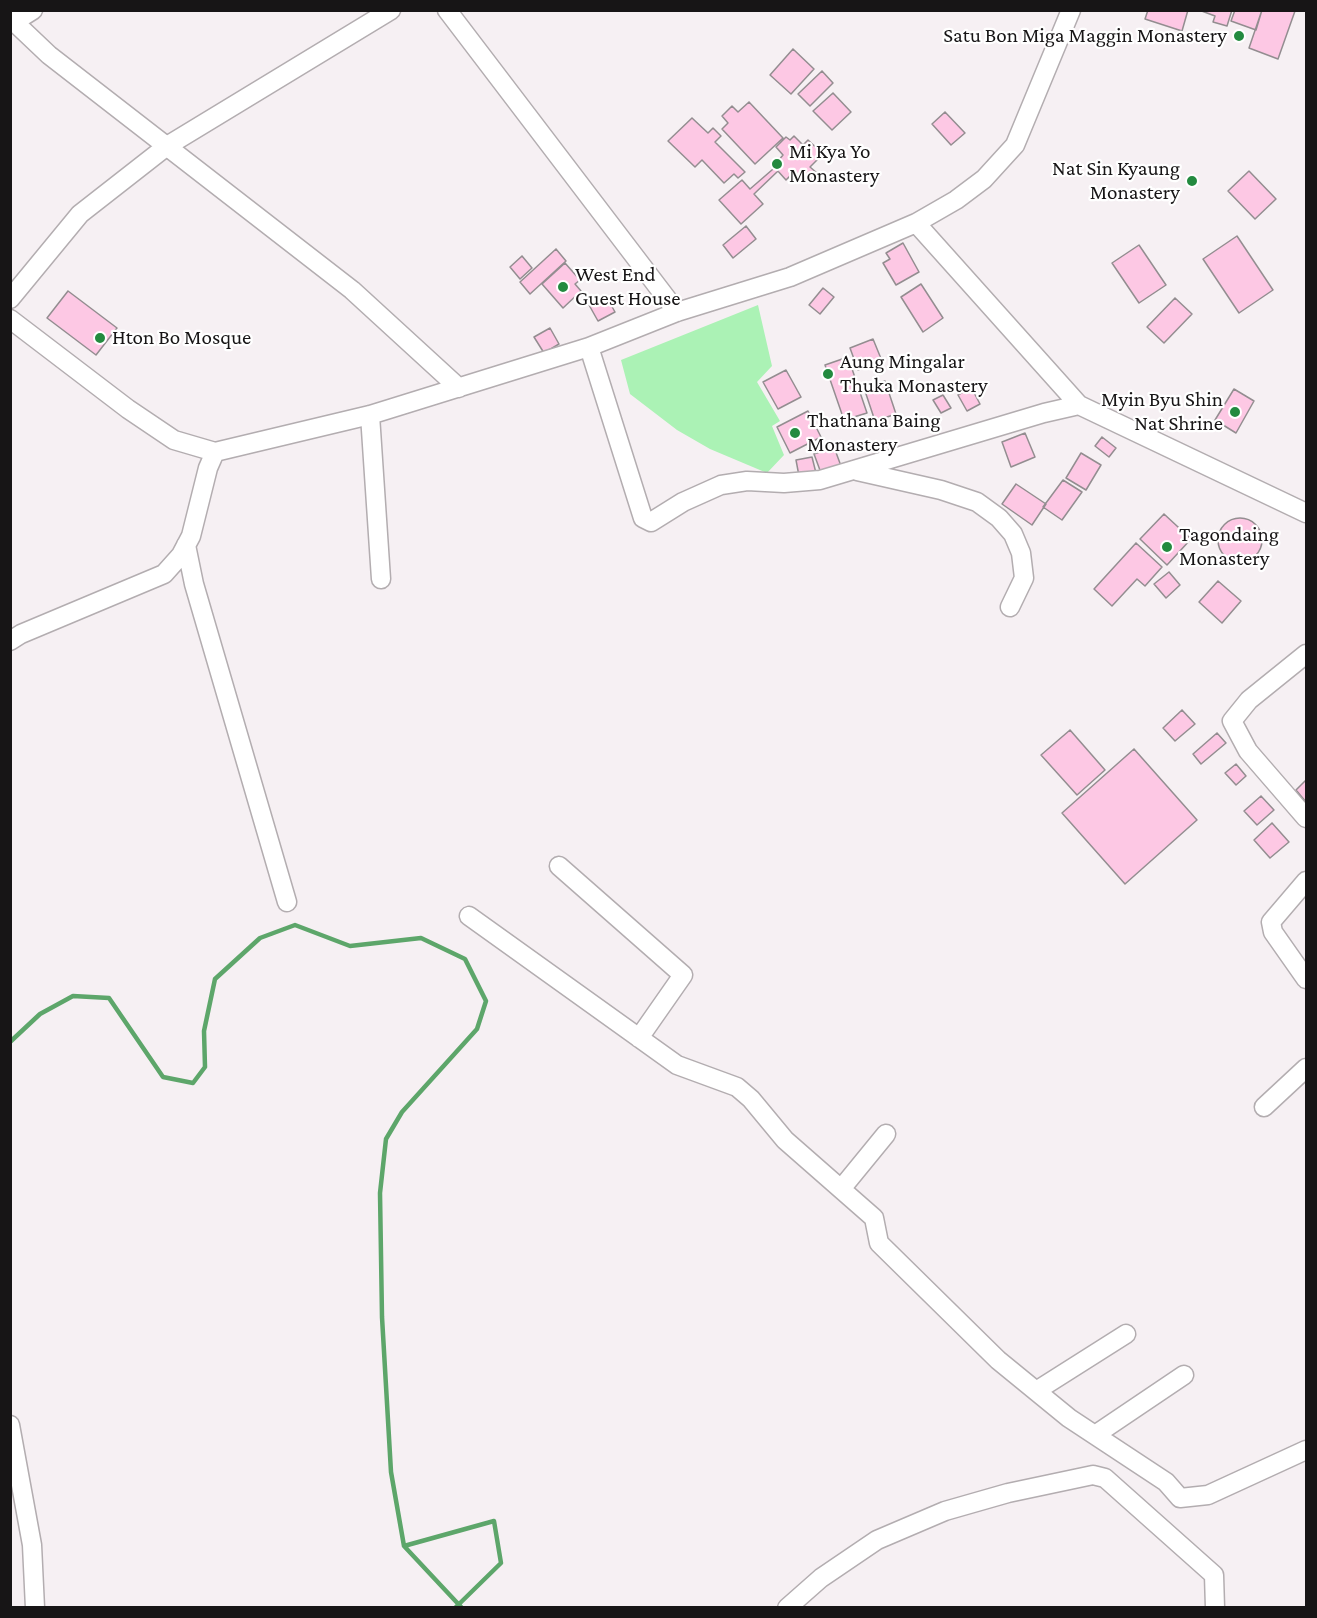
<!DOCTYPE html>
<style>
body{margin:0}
#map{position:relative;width:1317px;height:1618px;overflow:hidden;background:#f6f0f3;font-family:"Crimson Pro",serif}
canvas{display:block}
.frame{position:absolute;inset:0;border:12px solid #171516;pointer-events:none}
</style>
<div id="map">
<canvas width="1317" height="1618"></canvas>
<div class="frame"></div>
</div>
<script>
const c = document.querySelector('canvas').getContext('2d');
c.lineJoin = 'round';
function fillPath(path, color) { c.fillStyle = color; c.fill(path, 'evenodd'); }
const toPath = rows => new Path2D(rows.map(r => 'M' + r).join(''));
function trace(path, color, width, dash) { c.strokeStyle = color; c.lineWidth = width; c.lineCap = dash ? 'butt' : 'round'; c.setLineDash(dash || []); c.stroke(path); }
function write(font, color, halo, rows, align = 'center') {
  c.font = font + ' "Crimson Pro",serif'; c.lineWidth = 4.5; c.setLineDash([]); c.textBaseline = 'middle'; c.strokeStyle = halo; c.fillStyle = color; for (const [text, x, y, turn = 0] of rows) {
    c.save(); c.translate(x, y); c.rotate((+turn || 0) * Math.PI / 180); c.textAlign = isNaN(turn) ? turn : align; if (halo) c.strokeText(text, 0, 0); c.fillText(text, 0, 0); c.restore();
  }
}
fillPath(toPath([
 [758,305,772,366,757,382,780,421,772,426,784,455,767,473,710,449,677,430,630,394,621,360]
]), '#abf2b5');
trace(toPath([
 [10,1042,40,1014,73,996,109,998,163,1077,193,1083,205,1067,204,1031,215,979,260,938,295,925,350,946,421,938,465,959,486,1001,477,1029,402,1112,386,1139,380,1193,382,1317,391,1472,404,1546,462,1608],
 [404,1546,494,1521,501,1563,455,1608]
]), '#5da66a', 4.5);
const building = toPath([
 [1148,10,1188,10,1182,31,1145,19,1148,10],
 [1199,10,1232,10,1227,26,1213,22,1215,16,1199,10],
 [1235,10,1262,10,1256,30,1231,21,1235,10],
 [1262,10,1295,11,1278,59,1249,48,1262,10],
 [793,49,814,69,791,94,770,75,793,49],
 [822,71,833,83,810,106,798,94,822,71],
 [833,93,851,112,832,130,813,111,833,93],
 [749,102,783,138,755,164,722,129,728,123,722,116,732,106,738,112,749,102],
 [945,112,965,133,951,145,932,124,945,112],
 [692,118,708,133,713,128,721,136,715,142,745,172,738,178,734,174,724,183,702,160,695,167,668,141,692,118],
 [794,136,803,145,808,140,823,154,810,167,817,173,809,181,802,173,797,178,793,173,786,180,777,170,782,165,778,161,783,155,776,147,786,137,790,140,794,136],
 [780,163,782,165,778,171,754,194,763,204,741,224,719,200,742,180,750,189,780,163],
 [1249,171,1276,199,1255,219,1228,191,1249,171],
 [746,226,756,239,733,258,723,245,746,226],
 [1237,236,1273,290,1239,313,1203,259,1237,236],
 [903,243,919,272,896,285,883,263,890,259,886,253,903,243],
 [1139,245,1166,285,1139,303,1112,263,1139,245],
 [556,249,566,261,530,294,520,282,556,249],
 [522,256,532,268,520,279,510,267,522,256],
 [565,263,580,280,575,284,581,291,563,308,542,284,565,263],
 [921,284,943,318,923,332,901,297,921,284],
 [823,288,834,297,820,314,809,305,823,288],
 [68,291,117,328,96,355,47,318,68,291],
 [606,296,615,312,598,321,589,305,606,296],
 [1175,298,1192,314,1164,343,1147,327,1175,298],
 [550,328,559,344,544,353,534,337,550,328],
 [873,339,882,361,858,370,850,348,873,339],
 [848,357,867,413,844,420,825,365,848,357],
 [786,370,801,397,778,409,763,382,786,370],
 [885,381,896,414,875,421,864,388,885,381],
 [971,387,980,404,967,411,958,395,971,387],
 [1234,389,1254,401,1236,433,1215,420,1234,389],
 [943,395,951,408,941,413,933,400,943,395],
 [808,411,821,437,790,453,777,427,808,411],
 [1025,433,1035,457,1011,467,1002,442,1025,433],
 [1102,437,1116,448,1109,457,1095,446,1102,437],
 [834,447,841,466,821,473,814,454,834,447],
 [1081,453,1101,465,1086,490,1066,478,1081,453],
 [812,457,816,473,799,476,796,460,812,457],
 [1063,480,1082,492,1062,520,1043,507,1063,480],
 [1016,484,1046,504,1032,525,1002,504,1016,484],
 [1164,514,1191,539,1167,565,1140,539,1164,514],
 '1218 540a22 22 0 1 1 44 0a22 22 0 1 1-44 0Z',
 [1136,543,1162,567,1145,586,1137,579,1112,606,1094,589,1136,543],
 [1169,572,1180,585,1166,598,1154,584,1169,572],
 [1218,581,1241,601,1222,623,1199,602,1218,581],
 [1182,710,1195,724,1175,741,1163,728,1182,710],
 [1070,730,1105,770,1077,795,1041,755,1070,730],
 [1217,733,1226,743,1201,764,1193,754,1217,733],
 [1134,749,1197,820,1125,884,1062,813,1134,749],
 [1236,764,1246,776,1236,785,1225,773,1236,764],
 [1306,780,1306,802,1296,790,1306,780],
 [1261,796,1274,810,1257,825,1244,811,1261,796],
 [1272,823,1289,842,1270,858,1254,840,1272,823]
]);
fillPath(building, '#fdc8e4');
trace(building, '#938d90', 1.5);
const minor = toPath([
 [447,10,677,312],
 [10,18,49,55,352,290,459,388],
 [14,22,33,10],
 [916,223,1079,405,1306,513],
 [10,299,80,214,167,146,391,10],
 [10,319,128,409,174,440,215,452],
 [589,347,643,518,651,522,683,502,721,485,747,481,784,483,820,480,1044,413,1079,405],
 [370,415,381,579],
 [857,471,941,490,977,502,999,518,1013,534,1021,553,1024,578,1010,607],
 [186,545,194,584,287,902],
 [10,641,21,634,164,574,181,555,191,536,208,468,215,452,370,415,589,347,677,312,790,277,916,223,956,200,984,179,1015,145,1071,10],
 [1306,654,1249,700,1232,721,1248,751,1306,818],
 [559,866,683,975,639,1038],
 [1306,881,1271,922,1273,932,1306,979],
 [469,916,677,1065,737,1087,751,1099,785,1140,874,1218,879,1243,998,1360,1069,1418,1166,1482,1180,1498,1208,1495,1306,1450],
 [1264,1107,1306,1068],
 [841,1189,886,1134],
 [1036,1391,1126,1334],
 [10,1425,32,1545,35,1608],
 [1095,1435,1184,1375],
 [787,1608,821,1578,877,1540,945,1511,1008,1493,1093,1475,1105,1478,1214,1575,1215,1608]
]);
trace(minor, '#b3adb0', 21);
trace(minor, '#fff', 18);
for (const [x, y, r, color] of [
 [1239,36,6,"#238a3f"],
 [777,164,6,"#238a3f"],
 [1192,181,6,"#238a3f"],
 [563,287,6,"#238a3f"],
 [100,338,6,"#238a3f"],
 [828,374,6,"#238a3f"],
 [1235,412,6,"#238a3f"],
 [795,433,6,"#238a3f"],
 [1167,547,6,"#238a3f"]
]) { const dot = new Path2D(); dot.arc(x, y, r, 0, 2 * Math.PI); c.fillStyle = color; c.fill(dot); trace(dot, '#fff', 2); }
write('21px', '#171516', '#fff', [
 ["Satu Bon Miga Maggin Monastery",1227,36,"right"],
 ["Mi Kya Yo",789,152],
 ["Monastery",789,176],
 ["Nat Sin Kyaung",1180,169,"right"],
 ["Monastery",1180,193,"right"],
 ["West End",575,275],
 ["Guest House",575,299],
 ["Hton Bo Mosque",112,338],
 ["Aung Mingalar",840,362],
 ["Thuka Monastery",840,386],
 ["Myin Byu Shin",1223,400,"right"],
 ["Nat Shrine",1223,424,"right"],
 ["Thathana Baing",807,421],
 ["Monastery",807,445],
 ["Tagondaing",1179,535],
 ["Monastery",1179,559]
], 'left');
</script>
